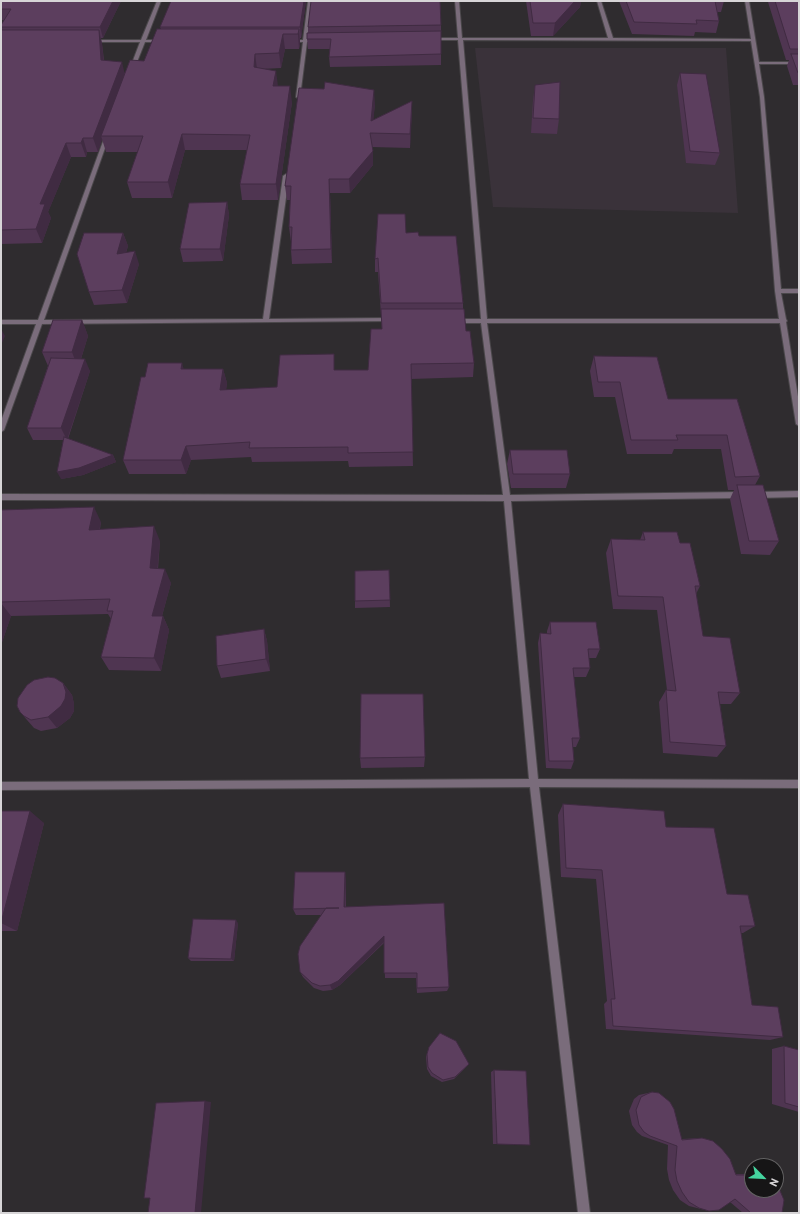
<!DOCTYPE html>
<style>
body{margin:0}
#map{position:relative;width:800px;height:1214px;overflow:hidden;background:#2f2c2f;font-family:Barlow,sans-serif}
canvas{display:block}
.frame{position:absolute;inset:0;border:2px solid #d7d5d7;pointer-events:none}
.north{position:absolute;left:744px;top:1158px;width:40px;height:40px;box-sizing:border-box;background:#161516;border:1px solid #636263;border-radius:50%;rotate:114deg;font-size:11px;font-weight:700;line-height:16px;text-align:center;color:#d7d5d7}
.north::after{content:'';display:block;margin:auto;width:14px;height:18px;background:#45d49f;clip-path:polygon(50% 0,100% 100%,50% 72%,0 100%)}
</style>
<div id="map">
<canvas width="800" height="1214"></canvas>
<div class="frame"></div>
<div class="north">N</div>
</div>
<script>
const c = document.querySelector('canvas').getContext('2d');
c.lineJoin = 'round';
function fillPath(path, color) { c.fillStyle = color; c.fill(path, 'evenodd'); }
const toPath = rows => new Path2D(rows.map(r => 'M' + r).join(''));
function trace(path, color, width, dash) { c.strokeStyle = color; c.lineWidth = width; c.lineCap = dash ? 'butt' : 'round'; c.setLineDash(dash || []); c.stroke(path); }
fillPath(toPath([
 [475,48,726,48,738,213,493,207]
]), '#3a323a');
const minor = toPath([
 [157,1,161,1,146,40,162,40,164,41,162,42,145,42,133,72,129,71,140,42,92,42,90,41,92,40,141,40,157,1],
 [308,1,312,1,307,40,316,40,318,41,316,42,307,42,300,97,298,98,296,97,303,42,290,42,288,41,290,40,303,40,308,1],
 [455,1,459,1,462,38,608,38,597,1,601,1,613,38,751,39,745,1,749,1,759,62,799,62,799,64,759,64,764,97,781,289,799,289,799,293,781,293,786,319,787,321,786,322,799,403,799,426,796,424,780,323,487,323,510,495,742,492,746,495,742,498,511,501,538,779,799,780,799,788,539,787,590,1213,578,1213,530,787,1,790,1,782,529,779,504,501,1,500,1,494,503,495,481,323,456,323,453,321,456,319,481,319,458,40,430,40,428,39,430,38,458,38,455,1],
 [463,40,751,41,760,97,775,291,779,319,487,319,463,40],
 [106,133,110,134,44,320,263,319,283,176,286,174,289,176,269,319,392,318,394,319,394,321,42,324,4,430,1,432,1,421,36,324,1,324,1,320,38,320,106,133],
 [799,491,799,497,756,498,752,495,756,492,799,491]
]);
trace(minor, '#4a474a', 2);
fillPath(minor, '#7a6c7b');
fillPath(toPath([
 [1,1,121,1,103,38,101,38,102,44,104,60,125,73,144,61,161,29,160,27,306,1,301,38,300,38,300,44,299,49,285,49,281,68,262,69,292,102,278,200,242,200,240,184,247,150,185,150,172,198,132,198,127,182,138,152,106,152,102,139,98,152,87,152,86,157,71,157,48,212,51,218,42,243,1,244,1,25,4,20,1,20],
 [526,1,581,1,580,7,553,36,531,36],
 [619,1,744,1,744,2,724,1,721,12,717,12,719,21,716,33,695,32,694,36,632,34],
 [750,1,799,1,799,85,793,85,787,66,789,60,786,60,768,2,751,2],
 [441,25,441,65,330,67,329,57,330,49,308,49,307,39,308,33,308,27],
 [680,73,720,153,715,165,686,163,677,85],
 [535,85,559,119,557,134,531,133,533,100],
 [412,101,410,148,372,147,373,165,350,193,330,193,332,263,292,264,291,250,291,242,289,227,290,200,287,200,285,186,375,104,373,120],
 [227,202,229,215,223,261,183,262,180,249],
 [123,233,128,246,126,253,139,264,127,303,94,305,89,292],
 [406,233,419,236,463,303,463,309,466,331,474,363,473,377,411,379,413,466,349,467,348,461,252,462,251,457,191,460,186,474,129,474,123,460,145,377,184,369,223,369,227,383,226,390,277,387,335,370,368,370,382,329,378,272,375,272,375,259],
 [82,320,88,336,81,359,90,371,68,439,113,455,116,462,83,475,61,479,63,440,33,440,27,428,48,366,42,352],
 [594,356,668,399,737,399,760,476,755,485,779,541,770,555,741,554,730,499,734,490,728,490,721,449,674,449,672,454,627,454,615,397,594,397,590,371],
 [510,450,570,474,566,488,511,488,507,464],
 [1,510,101,522,100,529,160,541,158,569,171,583,162,616,163,616,169,630,161,671,109,670,101,657,111,619,108,614,11,616,1,645],
 [643,532,680,543,700,586,696,594,703,636,740,693,731,704,720,704,726,746,717,757,663,753,659,702,666,690,667,690,657,610,613,609,606,553,611,539,640,540],
 [389,570,390,607,355,608,355,601],
 [550,622,600,649,596,658,589,658,590,668,586,677,574,677,580,738,576,747,573,747,574,761,571,769,546,768,538,643,540,633,547,634,547,631],
 [264,629,267,641,270,671,221,678,217,666],
 [63,683,72,695,74,704,74,711,70,718,57,728,41,731,34,728,20,712],
 [425,757,424,767,361,768,360,758],
 [563,804,666,827,755,926,743,933,741,933,752,1005,783,1037,770,1040,606,1029,604,1004,607,1001,596,879,561,877,558,815],
 [1,811,44,823,17,931,1,931],
 [346,879,346,907,449,987,447,991,417,993,416,978,385,978,384,943,340,985,332,990,323,991,314,988,303,977,300,972,322,915,296,915,293,909],
 [238,923,234,961,191,961,188,958],
 [784,1046,799,1050,799,1112,772,1104,772,1049],
 [429,1047,469,1064,454,1079,442,1082,431,1076,427,1069,426,1057],
 [494,1070,497,1144,493,1144,491,1072],
 [652,1092,682,1139,702,1138,735,1174,752,1174,752,1190,782,1213,743,1213,730,1202,709,1211,689,1206,680,1200,673,1190,669,1180,667,1169,668,1145,642,1136,637,1132,632,1125,629,1111,634,1099,639,1095]
]), '#4f3551');
fillPath(toPath([
 [113,1,121,1,103,38,100,27],
 [304,1,306,1,301,38,300,27],
 [575,1,581,1,580,7,553,36,555,23],
 [299,29,300,44,299,49,298,34],
 [99,30,102,44,105,74,101,60],
 [283,34,285,49,281,68,279,53],
 [255,54,257,69,254,67],
 [122,62,125,75,101,136,102,139,98,152,93,138],
 [276,71,278,86,273,86],
 [290,86,292,102,278,200,276,184],
 [374,90,375,104,372,135,371,121],
 [412,101,412,115,410,148,410,134],
 [182,134,185,150,172,198,168,182],
 [83,138,87,152,86,157,81,143],
 [66,143,71,157,48,212,51,218,42,243,36,229,40,204],
 [373,151,373,165,350,193,349,179],
 [329,179,330,193,332,263,331,249],
 [227,202,229,215,223,261,220,249],
 [123,233,128,246,121,268,117,254],
 [135,251,139,264,127,303,122,290],
 [82,320,88,336,78,368,72,352],
 [1,329,5,336,1,345],
 [85,359,90,371,67,440,61,428],
 [182,363,186,377,181,369],
 [223,369,227,383,224,405,220,390],
 [186,446,191,460,186,474,181,460],
 [113,455,116,462,83,475,61,479,57,472],
 [94,507,101,522,96,545,89,530],
 [154,526,160,541,156,583,150,568],
 [165,569,171,583,158,630,152,616],
 [1,603,11,616,1,645],
 [163,616,169,630,161,671,154,658],
 [264,629,267,641,270,671,266,659],
 [63,683,72,695,74,704,74,711,70,718,57,728,48,717],
 [30,811,44,823,17,931,1,923],
 [345,872,346,879,345,914,344,907],
 [236,920,238,923,234,961,231,959],
 [384,936,384,942,340,985,332,990,330,985],
 [205,1101,211,1102,201,1213,195,1213]
]), '#402b42');
const building = toPath([
 [1,1,113,1,100,27,1,27,1,25,11,9,1,9,1,1],
 [171,1,304,1,300,27,160,27,171,1],
 [311,1,440,1,441,25,308,27,311,1],
 [530,1,575,1,555,23,533,23,530,1],
 [626,1,715,1,719,21,696,20,697,24,634,22,626,1],
 [775,1,799,1,799,49,790,49,775,1],
 [157,29,299,29,298,34,283,34,279,53,255,54,254,67,276,71,273,86,290,86,276,184,240,184,250,135,182,134,168,182,127,182,143,136,101,136,130,60,144,61,157,29],
 [1,30,99,30,101,60,122,62,93,138,83,138,81,143,66,143,40,204,45,204,36,229,1,230,1,30],
 [441,31,441,54,329,57,331,39,307,39,307,33,441,31],
 [791,54,799,54,799,73,798,73,791,54],
 [680,73,706,74,720,153,690,151,680,73],
 [325,82,374,90,371,121,412,101,410,134,370,133,373,151,349,179,329,179,331,249,291,250,292,227,289,227,291,186,285,186,299,88,324,89,325,82],
 [560,82,559,119,533,118,535,85,560,82],
 [227,202,220,249,180,249,189,203,227,202],
 [378,214,405,214,406,233,418,232,419,236,456,236,463,303,381,303,378,258,375,259,378,214],
 [84,233,123,233,117,254,135,251,122,290,89,292,77,254,84,233],
 [381,309,464,309,466,331,470,331,474,363,411,364,413,452,348,453,348,447,249,448,250,442,186,446,181,460,123,460,141,377,145,377,148,363,182,363,181,369,223,369,220,390,277,387,280,355,334,354,334,370,368,370,371,329,382,329,381,309],
 [53,320,82,320,72,352,42,352,53,320],
 [594,356,657,357,668,399,737,399,760,476,735,477,727,435,676,435,678,440,631,440,620,382,598,382,594,356],
 [51,358,85,359,61,428,27,428,51,358],
 [64,437,113,455,79,468,57,472,64,437],
 [510,450,567,450,570,474,513,474,510,450],
 [737,485,763,485,779,541,749,541,737,485],
 [94,507,89,530,154,526,150,568,165,569,152,616,163,616,154,658,101,657,113,611,107,611,110,599,1,602,1,510,94,507],
 [643,532,677,532,680,543,690,543,700,586,695,586,703,636,730,638,740,693,718,692,726,746,670,742,666,690,676,691,663,597,618,596,611,539,645,540,643,532],
 [389,570,390,600,355,601,355,571,389,570],
 [550,622,596,622,600,649,588,649,590,668,573,668,580,738,572,738,574,761,549,761,540,633,551,634,550,622],
 [264,629,266,659,217,666,216,636,264,629],
 [48,677,55,678,63,683,66,692,65,699,61,706,48,717,31,720,24,716,20,712,17,706,18,698,27,685,34,680,48,677],
 [361,694,423,694,425,757,360,758,361,694],
 [563,804,664,811,666,827,714,828,727,894,748,895,755,926,740,926,752,1005,778,1007,783,1037,613,1026,611,999,615,999,602,870,566,868,563,804],
 [1,811,30,811,1,923,1,811],
 [295,872,345,872,344,907,444,903,449,987,417,988,417,973,384,973,384,936,338,981,330,985,320,986,312,983,300,972,298,954,300,946,326,908,339,908,293,909,295,872],
 [193,919,236,920,231,959,188,958,193,919],
 [440,1033,456,1041,469,1064,455,1077,443,1080,432,1073,428,1067,427,1054,429,1047,440,1033],
 [784,1046,799,1050,799,1107,785,1103,784,1046],
 [494,1070,526,1071,530,1145,497,1144,494,1070],
 [652,1092,659,1093,670,1102,674,1109,682,1140,702,1138,713,1141,722,1149,730,1159,736,1175,752,1175,752,1190,776,1190,776,1184,778,1186,784,1200,782,1213,751,1213,735,1199,719,1210,709,1211,699,1208,689,1202,682,1192,677,1181,675,1170,677,1146,650,1136,644,1132,639,1125,636,1110,641,1097,647,1094,652,1092],
 [205,1101,195,1213,148,1213,150,1198,144,1198,156,1103,205,1101]
]);
fillPath(building, '#5c3e5e');
trace(building, '#402b42', 1);
</script>
